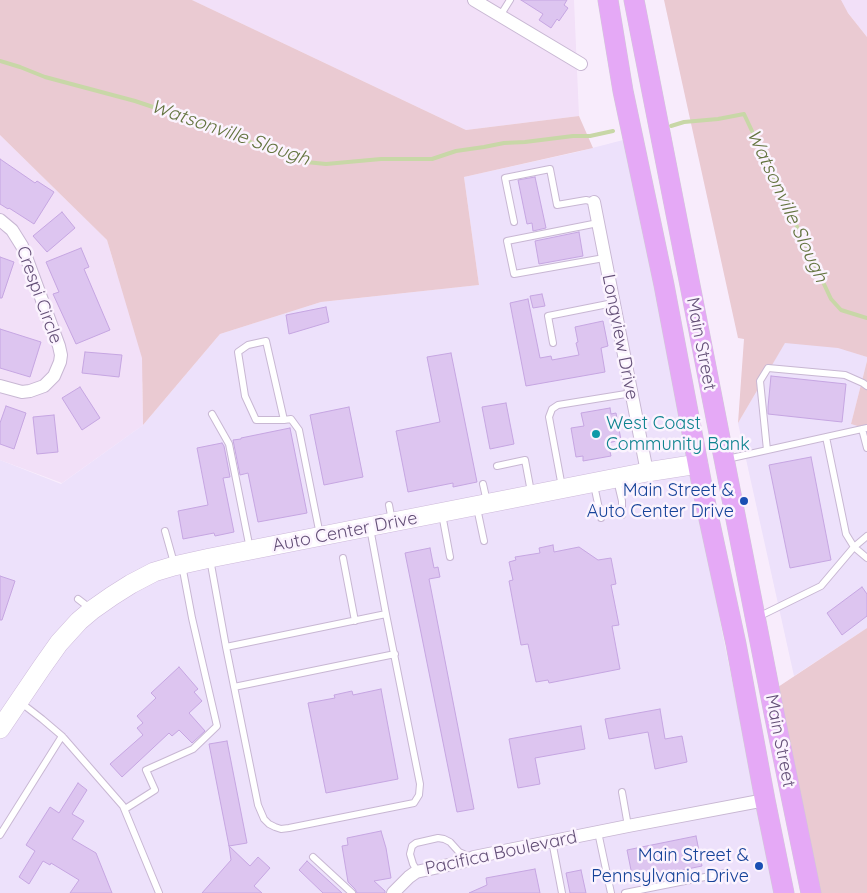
<!DOCTYPE html>
<style>
body{margin:0}
canvas{display:block;background:#f8ecfc}
</style>
<canvas width="867" height="893"></canvas>
<script>
const c = document.querySelector('canvas').getContext('2d');
c.lineJoin = 'round';
function fillPath(path, color) { c.fillStyle = color; c.fill(path, 'evenodd'); }
const toPath = rows => new Path2D(rows.map(r => 'M' + r).join(''));
function trace(path, color, width, dash) { c.strokeStyle = color; c.lineWidth = width; c.lineCap = dash ? 'butt' : 'round'; c.setLineDash(dash || []); c.stroke(path); }
function write(font, color, halo, rows, align = 'center') {
  c.font = font + ' Quicksand,sans-serif'; c.lineWidth = 5; c.setLineDash([]); c.textBaseline = 'middle'; c.strokeStyle = halo; c.fillStyle = color; for (const [text, x, y, turn = 0] of rows) {
    c.save(); c.translate(x, y); c.rotate((+turn || 0) * Math.PI / 180); c.textAlign = isNaN(turn) ? turn : align; if (halo) c.strokeText(text, 0, 0); c.fillText(text, 0, 0); c.restore();
  }
}
fillPath(toPath([
 [192,0,574,0,579,116,466,130],
 [838,0,867,0,867,37],
 [0,135,107,240,116,271,166,357,142,382,143,425,62,483,0,460]
]), '#f2e0f8');
fillPath(toPath([
 [627,139,723,636,775,893,0,893,0,460,61,484,143,425,220,334,321,302,479,285,464,177,577,152],
 [791,332,867,357,867,361,851,424,867,429,867,628,794,676,738,423]
]), '#ede1fb');
fillPath(toPath([
 [0,0,192,0,466,130,579,116,593,148,464,177,479,285,321,302,220,334,143,425,142,358,107,240,0,135],
 [664,0,841,0,848,13,867,37,867,357,838,348,785,343,738,423,744,339,738,338],
 [867,361,867,429,851,424],
 [867,628,867,893,815,893,775,689]
]), '#eacad2');
trace(toPath([
 [0,61,20,67,45,77,135,101,186,118,217,130,237,136,255,144,284,153,306,162,326,164,381,159,432,159,456,151,484,147,504,143,525,142,573,136,590,136,613,131],
 [671,126,684,122,718,119,744,114,831,299,841,310,867,318]
]), '#c8d7a7', 4);
const building = toPath([
 [521,0,567,0,564,5,568,8,559,21,557,19,551,28,539,20,543,14,521,0],
 [0,159,35,183,37,181,54,192,34,224,9,208,8,209,0,204,0,159],
 [535,177,546,228,533,231,532,223,527,224,518,180,535,177],
 [62,212,75,228,47,252,33,236,62,212],
 [579,232,583,256,539,264,535,241,579,232],
 [81,248,89,267,84,269,110,330,76,344,53,294,59,292,46,262,81,248],
 [0,257,14,262,2,298,0,298,0,257],
 [542,294,545,306,533,308,530,296,542,294],
 [528,299,540,358,551,356,552,360,579,355,576,343,578,342,575,327,603,321,608,346,601,348,605,372,526,386,510,303,528,299],
 [326,307,329,322,289,334,286,315,326,307],
 [0,329,41,342,30,377,0,368,0,329],
 [85,352,122,355,119,377,82,373,85,352],
 [451,353,477,482,453,487,453,483,408,492,396,431,440,422,427,357,451,353],
 [771,376,846,384,842,422,768,414,768,407,771,376],
 [80,387,100,418,82,430,62,398,80,387],
 [506,403,514,444,490,449,482,407,506,403],
 [6,406,26,413,14,449,0,444,0,423,6,406],
 [349,407,363,477,324,485,310,415,349,407],
 [610,408,611,414,616,413,621,440,608,443,611,456,583,461,583,456,576,457,571,428,584,426,581,413,610,408],
 [54,415,58,452,37,454,33,417,54,415],
 [290,428,307,513,258,522,248,473,240,475,233,440,241,439,241,438,290,428],
 [222,443,224,446,230,477,223,478,234,532,215,536,214,533,183,539,178,511,208,505,197,448,222,443],
 [811,457,831,560,790,568,769,465,811,457],
 [553,545,554,552,579,547,598,560,611,558,616,584,611,585,619,625,612,626,620,669,549,683,548,680,536,682,528,644,521,645,509,581,513,580,509,562,516,560,515,557,540,553,539,548,553,545],
 [430,548,434,568,438,567,440,577,429,579,474,809,457,812,405,553,430,548],
 [0,576,15,581,2,620,0,620,0,576],
 [862,587,867,594,867,616,842,635,827,613,862,587],
 [179,667,198,689,194,692,202,701,189,713,205,731,192,743,179,730,172,736,169,733,122,777,110,764,143,735,137,728,143,723,137,716,156,698,151,693,179,667],
 [381,689,398,779,326,793,308,703,335,698,334,695,352,691,353,695,381,689],
 [660,709,665,739,682,736,687,762,655,769,648,732,609,739,605,719,660,709],
 [581,726,585,749,535,758,540,784,518,788,509,739,581,726],
 [227,741,247,843,229,846,209,744,227,741],
 [78,783,87,790,72,814,84,821,72,839,96,853,112,893,70,893,79,880,51,863,50,865,43,861,29,884,19,877,35,851,26,845,50,807,59,813,78,783],
 [381,831,386,848,391,878,374,881,385,891,385,893,357,893,355,889,348,882,342,846,348,845,347,838,381,831],
 [696,836,702,866,633,880,627,850,696,836],
 [229,846,250,866,258,857,270,868,254,886,262,893,202,893,231,860,229,846],
 [307,861,342,893,323,893,299,870,307,861],
 [535,869,540,893,469,893,487,885,486,878,535,869],
 [581,870,586,893,570,893,566,873,581,870]
]);
fillPath(building, '#ddc5f0');
trace(building, '#c6a6e2', 1);
const lane = toPath([
 [500,16,510,0],
 [514,222,505,178,550,169,557,205,586,200,594,202],
 [598,223,507,241,514,274,604,258],
 [553,343,548,316,613,303],
 [212,414,229,444,250,549],
 [284,420,266,341,248,345,238,352,245,396,256,420,284,420,291,419,299,430,320,535],
 [862,429,867,448],
 [826,437,846,534,854,547,867,558],
 [767,450,760,381,768,368,845,375,863,383,867,386],
 [727,459,867,428],
 [497,466,525,460,531,492],
 [617,480,622,501,622,515],
 [483,484,487,502],
 [594,485,601,518],
 [562,487,549,417,552,409,558,405,632,393],
 [389,505,392,521],
 [477,508,484,541],
 [442,514,450,557],
 [165,531,174,563],
 [343,558,355,621],
 [210,559,226,647,258,805,264,819,269,824,275,827,281,829,289,828,414,803,419,795,420,784,386,614,370,528],
 [78,599,91,609],
 [758,617,821,586,854,547,867,536],
 [226,647,386,614],
 [234,687,395,654],
 [20,702,42,719,62,736,123,806,159,893],
 [622,792,628,826],
 [125,809,155,790,146,770,193,749,217,726,192,618,182,565],
 [598,832,611,893],
 [0,835,62,736],
 [552,841,562,893],
 [313,857,352,893],
 [420,871,416,869,413,864,410,854,412,846,416,843,438,838,444,839,450,842,459,852,470,857],
 [625,893,725,873]
]);
const street = toPath([
 [474,0,581,64],
 [594,202,647,472],
 [0,220,12,230,22,246,59,346,61,355,60,362,54,376,44,386,30,391,22,392,0,386],
 [393,893,409,877,416,872,462,862,474,857,628,826,765,800]
]);
const secondary = toPath([
 [0,729,42,667,59,643,79,621,92,610,112,596,131,584,154,572,174,566,210,558,647,472,698,464]
]);
const primary = toPath([
 [608,0,623,91,664,285,704,496,736,644,765,800,784,893],
 [634,0,774,713,811,893]
]);
trace(lane, '#c8b7d3', 8);
trace(street, '#c8b7d3', 14);
trace(secondary, '#cdb9da', 20);
trace(primary, '#d0cad6', 21);
trace(lane, '#fff', 6);
trace(street, '#fff', 12);
trace(secondary, '#fff', 19);
trace(primary, '#e5a9f6', 20);
for (const [x, y, r, color] of [
 [596,434,5,"#0f9aa8"],
 [744,501,5,"#1a4fb4"],
 [759,866,5,"#1a4fb4"]
]) { const dot = new Path2D(); dot.arc(x, y, r, 0, 2 * Math.PI); c.fillStyle = color; c.fill(dot); trace(dot, '#fbf3fe', 2); }
write('18px', '#634f77', '#fbf3fe', [
 ["Crespi Circle",39,295,70],
 ["Longview Drive",620,337,79],
 ["Main Street",701,344,79],
 ["Auto Center Drive",345,532,-11],
 ["Main Street",780,741,79],
 ["Pacifica Boulevard",501,853,-12]
]);
write('18px', '#0d838f', '#fbf3fe', [
 ["West Coast",606,424],
 ["Community Bank",606,445]
], 'left');
write('18px', '#164399', '#fbf3fe', [
 ["Main Street &",734,491],
 ["Auto Center Drive",734,512],
 ["Main Street &",749,856],
 ["Pennsylvania Drive",749,877]
], 'right');
write('italic 19px', '#63743f', '#fbf3fe', [
 ["Watsonville Slough",230,133,19],
 ["Watsonville Slough",787,206,65]
]);
</script>
